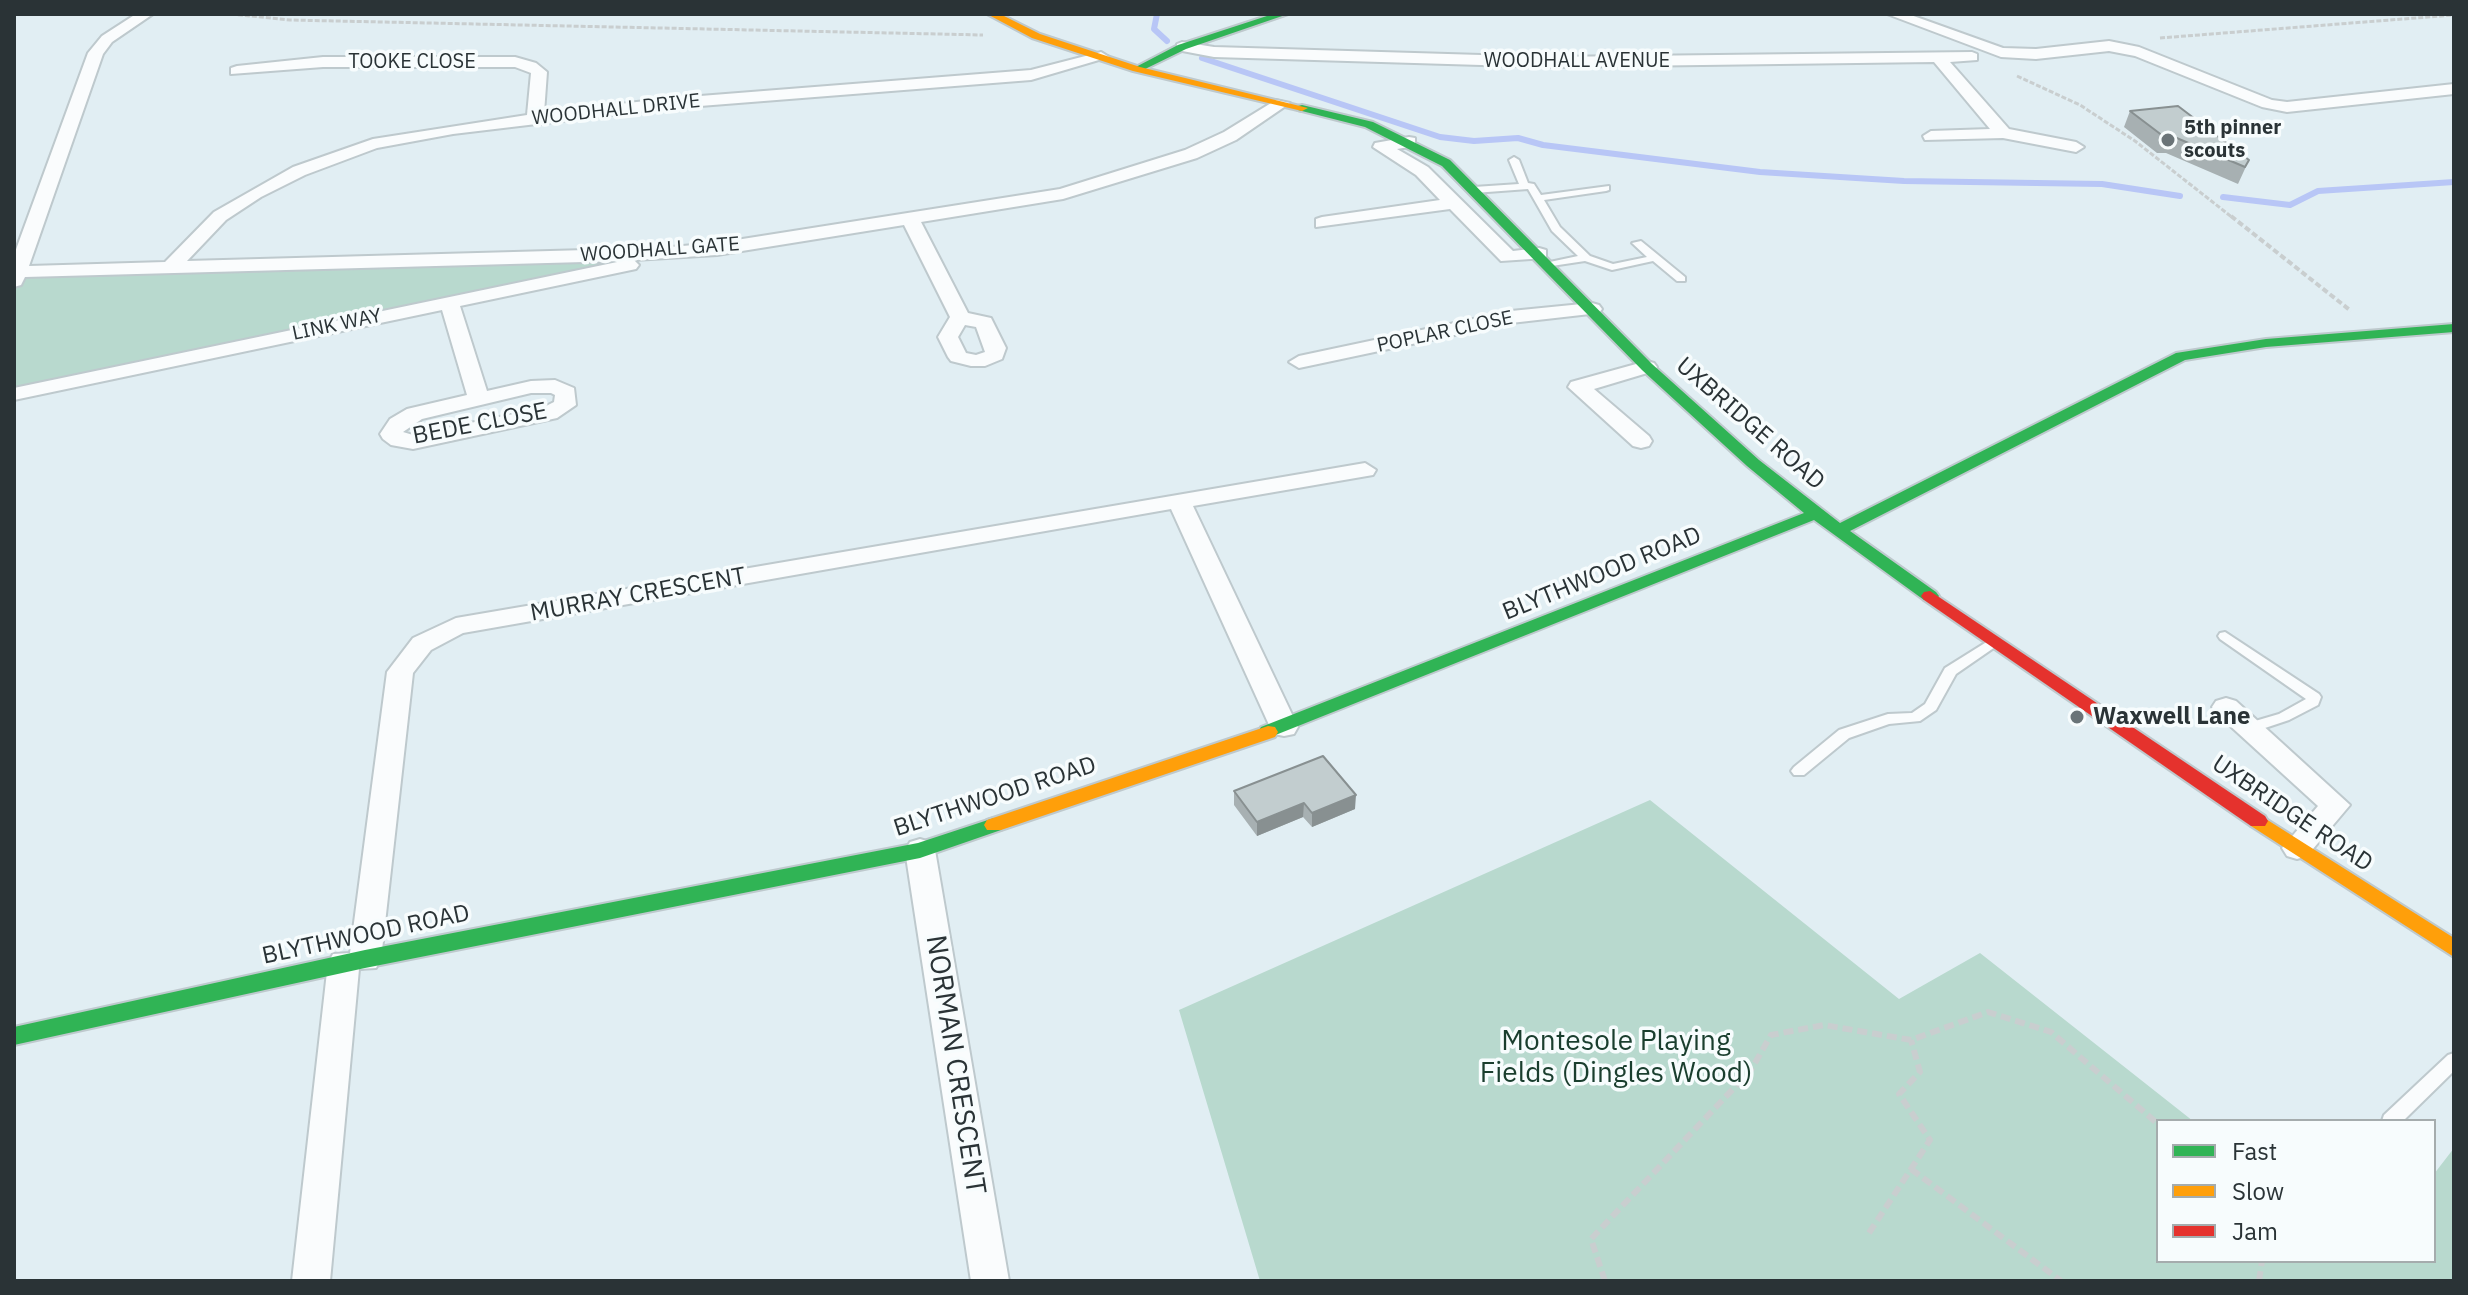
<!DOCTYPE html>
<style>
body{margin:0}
#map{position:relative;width:2468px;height:1295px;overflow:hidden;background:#e1eef3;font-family:"IBM Plex Sans",sans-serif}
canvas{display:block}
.frame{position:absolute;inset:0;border:16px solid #2a3336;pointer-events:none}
.legend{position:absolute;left:2156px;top:1119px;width:280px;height:144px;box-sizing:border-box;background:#f7fcfd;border:2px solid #a5acad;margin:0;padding:10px 14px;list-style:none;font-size:24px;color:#2a3336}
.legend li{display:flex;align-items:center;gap:16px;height:40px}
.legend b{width:40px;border:2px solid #a5acad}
</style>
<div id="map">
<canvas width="2468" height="1295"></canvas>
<div class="frame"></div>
<ul class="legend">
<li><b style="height:10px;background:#30b455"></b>Fast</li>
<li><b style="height:10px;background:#ff9f0a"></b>Slow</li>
<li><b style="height:10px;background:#e5322d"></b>Jam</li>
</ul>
</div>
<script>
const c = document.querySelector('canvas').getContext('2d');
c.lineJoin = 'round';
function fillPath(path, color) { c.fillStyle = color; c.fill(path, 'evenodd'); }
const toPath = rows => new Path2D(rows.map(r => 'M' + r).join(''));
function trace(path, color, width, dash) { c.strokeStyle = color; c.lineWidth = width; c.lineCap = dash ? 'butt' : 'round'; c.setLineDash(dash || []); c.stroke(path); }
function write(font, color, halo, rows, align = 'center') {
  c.font = font + ' "IBM Plex Sans",sans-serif'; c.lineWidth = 7; c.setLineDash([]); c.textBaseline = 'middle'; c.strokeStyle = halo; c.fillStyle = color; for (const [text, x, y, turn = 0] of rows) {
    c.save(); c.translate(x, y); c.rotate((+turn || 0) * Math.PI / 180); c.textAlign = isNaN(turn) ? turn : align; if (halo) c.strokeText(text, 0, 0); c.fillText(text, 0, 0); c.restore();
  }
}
fillPath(toPath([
 [659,254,614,270,14,394,14,281,17,272],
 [1650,800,1899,999,1980,953,2193,1121,2158,1121,2158,1261,2434,1261,2434,1174,2454,1148,2454,1281,1260,1281,1179,1010]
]), '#b8d9ce');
trace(toPath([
 [1157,14,1154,29,1167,41],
 [1202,58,1440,137,1474,141,1518,138,1543,145,1760,172,1904,181,2102,184,2180,196],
 [2223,197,2290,205,2318,191,2454,182]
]), '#b8c6f6', 6);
const lane = toPath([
 [1514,157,1519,160,1528,183,1534,184,1541,195,1609,186,1609,190,1606,191,1544,200,1560,227,1590,256,1613,264,1647,257,1632,243,1641,241,1685,277,1685,281,1677,281,1653,261,1612,270,1585,261,1545,267,1545,263,1578,256,1552,231,1528,189,1474,193,1469,190,1474,187,1519,184,1509,160,1514,157],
 [2225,632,2319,694,2321,697,2318,705,2289,720,2250,733,2245,732,2243,728,2245,724,2279,714,2306,699,2220,639,2218,636,2220,633,2225,632],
 [1993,638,1998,639,2000,642,1998,645,1956,674,1936,710,1920,721,1889,724,1849,738,1804,775,1794,775,1791,771,1794,767,1839,730,1888,714,1912,713,1925,704,1945,668,1993,638],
 [2454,1053,2454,1071,2403,1121,2382,1121,2384,1115,2448,1055,2454,1053]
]);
const street = toPath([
 [136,14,153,14,112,42,103,54,29,266,165,262,214,212,293,167,373,139,527,115,531,73,515,67,323,67,231,74,231,68,237,66,323,57,515,57,536,63,547,72,544,113,662,99,1031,70,1101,52,1109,57,1031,80,662,109,453,134,377,148,305,175,261,197,226,220,187,261,659,248,717,243,1060,189,1185,150,1224,132,1276,100,1290,103,1236,140,1197,158,1063,199,921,222,968,313,991,318,1006,348,1002,359,985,366,971,366,951,361,948,357,938,337,950,317,904,225,717,255,634,260,639,265,636,269,460,306,487,391,531,381,555,380,574,388,576,405,557,418,413,449,391,445,383,439,380,434,390,419,407,409,467,395,442,310,14,400,14,388,622,261,25,277,21,285,14,287,14,255,88,53,102,36,136,14],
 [965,325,976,327,985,352,976,355,966,353,958,337,965,325],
 [531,393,551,393,555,395,554,402,542,408,413,435,403,432,422,419,531,393],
 [1887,14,1908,14,2003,48,2036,49,2109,41,2139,47,2272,100,2287,102,2454,84,2454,94,2287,112,2262,107,2135,56,2109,51,2036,59,2001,57,1887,14],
 [1182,42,1214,47,1548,57,1972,52,1977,54,1977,60,1950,62,2009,129,2076,142,2084,147,2076,152,2003,138,1925,140,1923,136,1931,131,1990,129,1934,62,1548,67,1214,57,1177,50,1177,44,1182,42],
 [1409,137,1415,138,1415,146,1397,149,1428,167,1513,251,1539,248,1546,250,1546,258,1501,261,1450,209,1316,227,1316,219,1322,217,1440,200,1416,175,1373,147,1375,143,1409,137],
 [1592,303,1599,305,1602,309,1599,313,1511,323,1299,368,1289,362,1299,356,1511,311,1592,303],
 [1647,361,1654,363,1657,367,1654,371,1594,389,1649,436,1652,441,1649,446,1641,448,1633,446,1568,387,1571,382,1647,361],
 [1365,463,1376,470,1373,475,1193,506,1298,727,1294,734,1284,736,1274,734,1270,727,1171,509,463,633,431,650,413,673,381,959,376,968,359,969,330,1281,292,1281,328,963,333,954,350,953,387,672,413,638,456,618,1365,463],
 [2226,698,2236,701,2350,805,2307,856,2297,859,2287,856,2282,848,2318,806,2216,713,2212,707,2216,701,2226,698],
 [920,839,930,842,935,850,1009,1281,971,1281,905,850,910,842,920,839]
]);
const fast = toPath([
 [1273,14,1288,14,1186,49,1141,71,1132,69,1178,45,1273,14],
 [1302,105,1373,122,1450,160,1652,364,1759,460,1840,523,2176,353,2266,339,2454,324,2454,332,2266,347,2185,360,1850,531,1936,592,1939,596,1936,600,1924,600,1814,520,1268,738,1261,737,1258,732,1261,727,1804,513,1747,466,1642,370,1442,166,1365,127,1298,110,1298,106,1302,105],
 [994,818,1001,820,1004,825,1001,830,920,858,365,968,14,1045,14,1027,365,950,918,843,994,818]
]);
const slow = toPath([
 [987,14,1000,14,1040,34,1140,67,1308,108,1302,111,1133,71,1032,38,987,14],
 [1268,726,1275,727,1278,732,1275,737,1001,830,987,830,984,825,987,820,1268,726],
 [2258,814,2454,938,2454,957,2251,826,2248,821,2251,816,2258,814]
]);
const jam = toPath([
 [1930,591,2265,816,2268,821,2265,826,2251,826,1924,600,1921,596,1924,592,1930,591]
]);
trace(lane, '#bec9cd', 4);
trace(street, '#bec9cd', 4);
trace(fast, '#bec9cd', 4);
trace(slow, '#bec9cd', 4);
trace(jam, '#bec9cd', 4);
trace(toPath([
 [231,14,290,20,983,35],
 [2160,38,2454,15],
 [2017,76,2080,105,2135,141,2233,218]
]), '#c9cecf', 3, [5, 2]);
trace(toPath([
 [2231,216,2351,311]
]), '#c9cecf', 4, [6, 3]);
trace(toPath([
 [1911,1169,2061,1281],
 [1869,1233,1930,1140,1899,1094,1920,1072,1911,1040],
 [1605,1281,1591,1239,1751,1070,1771,1035,1824,1025,1911,1040,1988,1012,2051,1032,2158,1124],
 [2259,1281,2262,1261]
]), '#c9cecf', 6, [10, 5]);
fillPath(lane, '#fafcfd');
fillPath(street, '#fafcfd');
fillPath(fast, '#30b455');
fillPath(slow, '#ff9f0a');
fillPath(jam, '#e5322d');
fillPath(toPath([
 [2130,111,2249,160,2238,184,2166,153,2157,153,2124,127],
 [1234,791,1355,809,1312,827,1303,817,1257,836,1234,805]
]), '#a7b0b2');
fillPath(toPath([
 [1356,795,1355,809,1312,827,1312,813],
 [1304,803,1303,817,1257,836,1257,822]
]), '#889091');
const building = toPath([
 [2178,106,2249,160,2245,167,2172,136,2163,136,2130,111,2178,106],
 [1323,756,1356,795,1312,813,1304,803,1257,822,1234,791,1323,756]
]);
fillPath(building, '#c2cdcf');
trace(building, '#889091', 2);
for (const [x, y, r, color] of [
 [2168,140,8,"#6a7478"],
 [2077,717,8,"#6a7478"]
]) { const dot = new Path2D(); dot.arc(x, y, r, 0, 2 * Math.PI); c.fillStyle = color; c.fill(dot); trace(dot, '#f7fcfd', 3); }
write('20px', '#2a3336', '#f7fcfd', [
 ["WOODHALL AVENUE",1577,61],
 ["TOOKE CLOSE",412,62],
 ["WOODHALL DRIVE",616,110,-6],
 ["WOODHALL GATE",660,250,-4],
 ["LINK WAY",337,325,-12],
 ["POPLAR CLOSE",1445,332,-12]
]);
write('bold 20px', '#2a3336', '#f7fcfd', [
 ["5th pinner",2184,128],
 ["scouts",2184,151]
], 'left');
write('24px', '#2a3336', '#f7fcfd', [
 ["BEDE CLOSE",480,424,-11],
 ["UXBRIDGE ROAD",1750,424,41],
 ["BLYTHWOOD ROAD",1602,574,-22],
 ["MURRAY CRESCENT",638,595,-10],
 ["BLYTHWOOD ROAD",995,797,-18],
 ["UXBRIDGE ROAD",2292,814,34],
 ["BLYTHWOOD ROAD",366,935,-12]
]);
write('bold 24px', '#2a3336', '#f7fcfd', [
 ["Waxwell Lane",2093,717]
], 'left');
write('28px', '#1a3e2e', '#f7fcfd', [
 ["Montesole Playing",1616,1042],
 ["Fields (Dingles Wood)",1616,1074]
]);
write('28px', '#2a3336', '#f7fcfd', [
 ["NORMAN CRESCENT",955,1065,81]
]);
</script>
